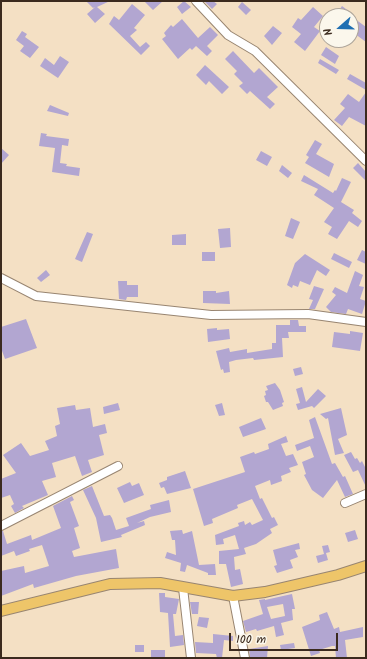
<!DOCTYPE html>
<style>
body{margin:0}
#map{position:relative;width:367px;height:659px;overflow:hidden;background:#f4e0c4;font-family:Kalam,sans-serif}
canvas{display:block}
.frame{position:absolute;inset:0;border:2px solid #3b2a1e;pointer-events:none}
.north{position:absolute;left:319px;top:8px;width:40px;height:40px;box-sizing:border-box;background:#fbf7ec;border:1px solid #aea59a;border-radius:50%;rotate:250deg;font-size:11px;font-weight:700;line-height:16px;text-align:center;color:#3b2a1e}
.north::after{content:'';display:block;margin:auto;width:14px;height:18px;background:#1f6fb2;clip-path:polygon(50% 0,100% 100%,50% 72%,0 100%)}
.scale{position:absolute;left:229px;top:633px;width:109px;height:18px;box-sizing:border-box;border:2px solid #3b2a1e;border-top:0;padding-left:5px;font-size:12px;line-height:14px;white-space:nowrap;color:#3b2a1e;-webkit-text-stroke:3px #fbf7ec;paint-order:stroke}
</style>
<div id="map">
<canvas width="367" height="659"></canvas>
<div class="frame"></div>
<div class="north">N</div>
<div class="scale">100 m</div>
</div>
<script>
const c = document.querySelector('canvas').getContext('2d');
c.lineJoin = 'round';
function fillPath(path, color) { c.fillStyle = color; c.fill(path, 'evenodd'); }
const toPath = rows => new Path2D(rows.map(r => 'M' + r).join(''));
function trace(path, color, width, dash) { c.strokeStyle = color; c.lineWidth = width; c.lineCap = dash ? 'butt' : 'round'; c.setLineDash(dash || []); c.stroke(path); }
fillPath(toPath([
 [86,1,110,1,97,7,105,14,95,23,87,14,95,7,93,8],
 [144,1,163,1,153,10],
 [184,1,191,7,182,14,177,7],
 [204,1,213,1,217,4,212,9],
 [242,2,251,10,246,15,238,7],
 [132,4,145,15,134,28,137,30,130,36,140,47,146,42,150,46,141,55,109,24,114,16,119,20],
 [342,6,350,12,346,16,335,16],
 [313,7,323,16,314,27,320,31,305,51,294,42,301,34,292,27,298,18,301,20],
 [351,16,366,27,366,42,351,31],
 [182,19,198,38,210,27,218,35,207,46,212,51,207,56,196,46,192,50,190,48,178,59,162,39,166,36,164,33,171,25,173,27],
 [273,26,282,33,272,45,264,36],
 [22,31,27,34,25,37,39,47,30,58,20,51,24,46,16,40],
 [326,47,339,56,335,64,321,55],
 [233,51,254,73,259,68,278,87,267,97,275,104,270,109,250,91,247,94,239,86,243,83,234,74,237,71,225,59],
 [60,56,69,62,58,78,40,66,45,58,54,65],
 [320,59,339,70,336,74,318,63],
 [205,65,229,87,222,94,209,81,206,85,196,75],
 [350,74,366,83,366,90,347,79],
 [366,92,366,126,349,117,342,126,334,120,345,108,340,104,348,94,359,102],
 [50,105,69,113,68,116,47,111],
 [41,133,47,134,46,136,69,139,68,146,62,145,60,163,67,164,66,166,80,168,79,176,52,172,55,148,39,146],
 [315,140,322,144,316,154,334,164,329,177,305,163,309,157,306,155],
 [1,148,9,155,1,164],
 [261,151,272,157,267,166,256,160],
 [358,163,366,172,366,181,353,168],
 [282,165,292,173,288,178,279,171],
 [304,175,333,193,335,190,336,191,342,178,351,182,341,202,354,210,352,213,362,221,358,227,349,221,337,239,328,234,332,227,324,222,334,208,314,195,318,189,301,181],
 [291,218,300,222,293,239,285,236],
 [230,228,231,247,220,248,218,229],
 [87,232,93,234,82,262,75,259],
 [186,234,186,245,172,245,172,235],
 [362,250,366,252,366,264,357,260],
 [202,252,215,252,215,261,202,261],
 [334,253,352,262,349,268,331,259],
 [305,254,330,270,326,276,317,270,310,285,300,281,298,287,293,285,292,288,287,285,295,263],
 [46,270,50,275,41,282,37,278],
 [355,271,363,275,359,286,364,287,360,299,366,301,362,314,348,309,346,314,331,312,326,307,336,295,332,292,335,287,347,293],
 [118,281,127,281,127,285,138,285,138,297,127,297,126,300,119,299],
 [314,286,324,289,315,309,309,309,313,300,309,299],
 [203,291,216,291,216,293,229,291,230,304,203,303],
 [26,319,37,348,5,359,1,348,1,327],
 [290,320,298,320,299,326,306,326,306,332,288,332,289,338,282,338,283,357,254,360,253,358,236,360,229,362,230,372,224,373,223,369,221,370,216,351,229,348,230,352,247,349,247,353,272,349,272,343,276,343,276,325,290,325],
 [217,328,217,330,229,329,230,339,208,342,207,329],
 [350,331,363,333,360,351,332,347,334,332,350,334],
 [301,367,303,374,295,376,293,369],
 [275,383,280,390,284,402,282,403,283,406,273,410,268,402,266,402,264,396,266,395,265,391,268,390,266,386],
 [302,387,306,402,318,389,326,396,314,408,312,406,298,410,296,404,300,403,296,389],
 [118,403,120,410,104,414,103,407],
 [222,403,225,415,219,416,215,405],
 [75,405,76,410,90,408,93,427,105,424,107,433,99,435,104,455,88,460,92,472,82,476,75,456,52,463,56,477,42,481,48,495,22,506,24,508,15,513,11,506,14,504,10,495,1,498,1,479,16,473,3,455,21,443,30,456,49,450,45,441,57,436,55,426,60,424,57,408],
 [341,408,347,435,338,439,344,453,335,455,328,418,326,419,320,414],
 [315,417,332,464,335,463,343,477,345,476,353,494,345,497,337,480,323,498,312,490,304,475,306,474,302,462,314,457,310,446,297,451,295,445,314,438,309,420],
 [261,418,266,429,243,437,239,427],
 [286,436,288,442,281,444,286,456,293,454,298,465,289,468,291,472,281,476,282,481,271,485,270,480,255,486,260,499,262,498,272,518,274,517,278,525,270,529,272,533,256,544,244,548,246,554,234,557,235,570,240,569,243,584,231,587,226,564,219,564,219,551,239,549,235,535,223,539,224,544,216,545,215,535,239,526,238,523,244,521,245,525,250,522,252,525,263,520,252,499,237,505,238,508,212,519,213,523,204,526,193,489,245,472,240,457,254,452,255,454,269,449,268,444],
 [351,452,355,459,357,458,360,463,362,461,366,469,366,487,358,470,353,472,344,455],
 [185,471,191,488,167,494,164,487,161,488,159,483,167,480,167,477],
 [130,482,132,486,139,483,144,495,124,503,117,488],
 [92,486,104,516,110,515,112,518,116,530,129,526,126,518,151,509,150,505,169,500,171,512,150,517,137,523,144,521,145,525,121,535,122,537,101,542,96,518,83,490],
 [72,496,74,500,70,502,79,526,74,528,80,548,72,551,74,557,116,549,119,568,76,576,34,588,33,584,1,596,1,571,24,566,25,573,49,566,42,545,29,549,30,551,16,556,14,551,1,556,1,531,3,531,7,544,31,535,32,540,61,528,53,506],
 [182,530,183,534,192,531,199,565,215,564,216,575,208,575,208,573,187,565,185,572,180,571,181,563,165,558,167,552,176,555,175,540,172,540,170,531],
 [355,530,358,539,348,542,345,533],
 [299,543,300,549,295,550,298,557,290,560,293,568,277,573,274,566,277,565,273,550],
 [328,545,330,552,326,553,328,560,318,563,316,556,324,554,322,546],
 [159,593,165,593,165,597,179,599,176,614,173,614,175,636,183,635,184,645,170,647,168,613,160,612],
 [292,594,295,609,292,609,293,620,281,623,284,635,276,637,274,626,257,631,256,629,246,632,243,621,263,614,259,600,265,599,265,600],
 [283,604,285,616,271,619,267,607],
 [190,602,199,602,198,614,192,614],
 [327,612,334,629,339,627,340,632,363,627,363,637,345,640,347,658,336,658,335,646,332,646,319,650,320,653,311,656,302,627,320,620,319,615],
 [199,617,209,618,207,628,197,626],
 [213,634,233,636,233,641,224,640,222,658,217,658,216,654,196,653,195,642,213,643],
 [294,643,295,648,281,650,280,645],
 [135,645,144,645,144,652,135,652],
 [268,646,267,658,250,658,249,649],
 [151,650,165,650,165,658,151,658]
]), '#b2a6d1');
const minor = toPath([
 [196,1,228,35,255,51,366,161],
 [1,278,36,296,211,315,308,314,366,322],
 [345,503,366,494],
 [1,526,118,466],
 [183,588,191,658],
 [233,596,245,658]
]);
const major = toPath([
 [1,611,110,584,160,583,233,596,265,592,338,575,366,566]
]);
trace(minor, '#988571', 10);
trace(major, '#988571', 12);
trace(minor, '#fff', 8);
trace(major, '#eec569', 10);
</script>
